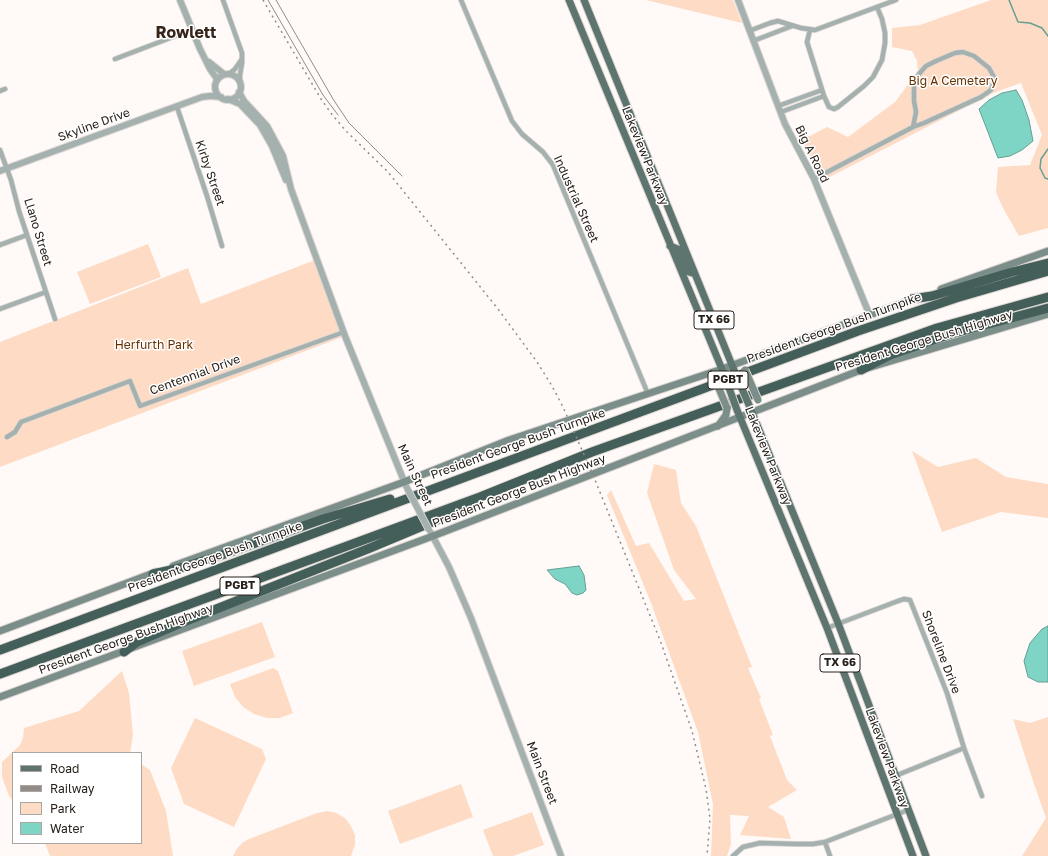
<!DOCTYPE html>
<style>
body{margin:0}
#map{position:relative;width:1048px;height:856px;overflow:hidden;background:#fffaf7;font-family:"Golos Text",sans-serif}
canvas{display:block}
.legend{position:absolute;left:12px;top:752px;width:130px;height:92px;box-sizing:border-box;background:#fff;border:1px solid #a9a6a3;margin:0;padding:5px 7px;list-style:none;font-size:12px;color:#28201a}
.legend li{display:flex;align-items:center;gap:8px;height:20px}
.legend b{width:20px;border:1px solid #a9a6a3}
</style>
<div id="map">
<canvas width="1048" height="856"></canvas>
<ul class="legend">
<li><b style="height:5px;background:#5d746f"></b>Road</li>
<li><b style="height:5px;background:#928b87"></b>Railway</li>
<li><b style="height:11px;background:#fedbc4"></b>Park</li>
<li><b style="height:11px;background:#7fd5c5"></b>Water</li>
</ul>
</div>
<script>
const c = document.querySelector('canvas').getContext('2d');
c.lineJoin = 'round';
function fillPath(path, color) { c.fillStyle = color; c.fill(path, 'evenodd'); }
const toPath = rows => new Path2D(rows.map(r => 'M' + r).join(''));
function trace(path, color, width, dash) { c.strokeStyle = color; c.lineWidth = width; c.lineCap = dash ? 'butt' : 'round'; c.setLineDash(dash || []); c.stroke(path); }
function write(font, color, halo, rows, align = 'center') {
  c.font = font + ' "Golos Text",sans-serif'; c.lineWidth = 3; c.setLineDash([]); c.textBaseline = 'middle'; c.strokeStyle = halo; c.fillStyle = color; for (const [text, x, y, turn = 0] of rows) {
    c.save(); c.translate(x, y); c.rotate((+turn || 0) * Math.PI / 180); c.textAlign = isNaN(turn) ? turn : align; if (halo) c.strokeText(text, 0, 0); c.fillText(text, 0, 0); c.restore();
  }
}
fillPath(toPath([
 [646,0,733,0,742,23],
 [991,0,1048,0,1048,228,1019,236,1003,208,996,192,998,167,1030,165,1042,135,1021,83,993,93,820,182,801,135,810,136,827,127,848,137,895,102,918,71,917,61,912,51,892,47,892,28,920,25],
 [148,244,161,277,90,304,77,272],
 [315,260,345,336,0,467,0,342,188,268,201,304],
 [912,451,938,467,976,458,1006,477,1048,484,1048,518,1001,512,942,532],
 [654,464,676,470,681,503,696,526,752,667,748,668,761,698,759,699,773,735,770,736,787,780,797,790,768,807,784,817,791,839,740,835,749,816,730,815,731,844,727,856,711,856,713,804,698,732,651,603,607,495,611,490,636,546,649,543,684,601,696,599,674,570,647,493],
 [262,622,275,657,194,686,182,651],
 [273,668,278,671,293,713,280,718,267,718,254,714,243,707,235,697,230,684],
 [122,671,129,693,133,735,130,753,13,753,13,801,9,796,2,777,2,762,20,745,23,738,24,728,79,711],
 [1048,717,1048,856,1022,856,1046,818,1033,781,1013,719,1030,723],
 [195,718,262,749,266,759,234,827,184,804,171,768],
 [141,764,150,770,166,811,173,856,50,856,45,843,141,843],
 [461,784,473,817,400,844,388,811],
 [327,811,336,813,345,818,351,826,355,835,355,845,351,856,233,856,236,850,242,843,249,839,317,813],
 [532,812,544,845,513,856,493,856,483,830]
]), '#fedbc4');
const water = toPath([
 [1016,90,1022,100,1029,120,1033,141,1022,150,1010,156,998,158,979,109,989,100,1002,93,1016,90],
 [579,566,584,575,586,590,583,593,577,595,572,593,565,584,555,579,547,570,579,566],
 [1048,626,1048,682,1038,682,1028,677,1024,661,1030,643,1042,629,1048,626]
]);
fillPath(water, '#7fd5c5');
trace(water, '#659f92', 1);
trace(toPath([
 [1009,0,1018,22,1030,23,1042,28,1048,36],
 [1048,149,1041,159,1040,168,1045,178,1048,179]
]), '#659f92', 1.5);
const minor = toPath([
 [223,0,242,53,242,63,240,75,240,84],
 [461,0,512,121,522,134,543,152,553,165,648,394],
 [810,30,807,42,824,96,829,107,834,109,838,107,864,86,873,77,882,60,885,43,885,33,882,19,877,7],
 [749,31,770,23,778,21,801,28,815,30,896,0],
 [753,41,792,26],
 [963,52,974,56,989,68,995,79,991,90,981,97,924,123,913,127,916,112,914,101,914,87,915,81,919,74,926,66,936,61,955,53,963,52],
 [115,59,191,30],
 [229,74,235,69,242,59],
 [0,91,5,89],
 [778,106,822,90],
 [177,107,207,196,222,246],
 [781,112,824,96],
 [0,150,11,180,19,211,55,319],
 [814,179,913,127],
 [0,245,27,235],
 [0,309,46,292],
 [7,437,15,432,21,422,130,381,140,406,344,332],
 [827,628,898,601,904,599,910,600,947,693,964,748,982,796],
 [895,776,964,748],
 [825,842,830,856],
 [733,856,743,847,760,843,796,844,813,844,825,842,908,810]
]);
const tertiary = toPath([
 [180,0,200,49,210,69,217,79],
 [738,0,785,124,814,179,870,316],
 [209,62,224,74],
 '215 87a13 13 0 1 1 26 0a13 13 0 1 1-26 0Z',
 [239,92,244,101,267,126,283,156,291,189,345,336,406,486],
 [228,99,240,104,260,125,272,146,286,180],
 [0,171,202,97,210,96,221,97],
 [431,533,449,567,471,618,561,856]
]);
const secondary = toPath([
 [941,289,1048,251],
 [718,426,726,415,727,408],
 [173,566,404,482,509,440,722,369,916,298],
 [0,631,156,572],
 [0,697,433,536,861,370,1048,314]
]);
const primary = toPath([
 [569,0,724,374],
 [584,0,734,370],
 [670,246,678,249,685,268,689,272,695,274],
 [749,405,838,623,926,856],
 [737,410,827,628,913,856]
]);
const motorway = toPath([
 [912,299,932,296,1012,272,1048,263],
 [861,370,890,355,951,334,1048,308],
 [153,574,180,568,219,556,323,519,390,499],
 [0,650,858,331,956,298,1048,271],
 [124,652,137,642,176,625,370,548,468,507],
 [0,674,480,497,592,452,937,328,1048,297]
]);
trace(minor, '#ddd7d4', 6);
trace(tertiary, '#ddd7d4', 8);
trace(secondary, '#ddd7d4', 9);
trace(primary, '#ddd7d4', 9);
trace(motorway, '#ddd7d4', 11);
trace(minor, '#a5b1ae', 4.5);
trace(tertiary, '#a5b1ae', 6);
trace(secondary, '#7b8e89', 7);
trace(primary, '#5d746f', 7);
trace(motorway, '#445e59', 9);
trace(toPath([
 [268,0,323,95,338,115],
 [276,0,333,99,349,123,402,176]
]), '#928b87', 1);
trace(toPath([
 [263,0,321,99,333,116,347,132,388,172,498,309,537,362,552,386,563,407,593,475,660,640,692,731,706,789,710,819,707,856]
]), '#928b87', 1.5, [2, 4]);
const tertiaryBridge = toPath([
 [407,488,429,530]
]);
const secondaryBridge = toPath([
 [745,370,758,400],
 [715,379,727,408]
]);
const primaryBridge = toPath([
 [734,370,749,405],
 [724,374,737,410]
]);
trace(tertiaryBridge, '#ddd7d4', 8, []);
trace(secondaryBridge, '#ddd7d4', 9, []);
trace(primaryBridge, '#ddd7d4', 9, []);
trace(tertiaryBridge, '#a5b1ae', 6);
trace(secondaryBridge, '#7b8e89', 7);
trace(primaryBridge, '#5d746f', 7);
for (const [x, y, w] of [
 [714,320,40],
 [728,380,40],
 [240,586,40],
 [840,663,40]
]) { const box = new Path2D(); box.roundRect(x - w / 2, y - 9, w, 18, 3); c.fillStyle = '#fff'; c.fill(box); trace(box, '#28201a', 1); }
write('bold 11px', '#28201a', null, [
 ["TX 66",714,320],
 ["PGBT",728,380],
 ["PGBT",240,586],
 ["TX 66",840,663]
]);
write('12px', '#663100', '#fff', [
 ["Big A Cemetery",953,81],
 ["Herfurth Park",154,345]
]);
write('12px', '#28201a', '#fff', [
 ["Skyline Drive",94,125,-20],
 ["Big A Road",812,154,64],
 ["Lakeview Parkway",645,156,68],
 ["Kirby Street",210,173,71],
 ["Industrial Street",576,199,66],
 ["Llano Street",38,232,73],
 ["President George Bush Turnpike",834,328,-20],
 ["President George Bush Highway",924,341,-17],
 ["Centennial Drive",195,375,-20],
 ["President George Bush Turnpike",518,444,-20],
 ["Lakeview Parkway",768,456,68],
 ["Main Street",415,475,65],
 ["President George Bush Highway",519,491,-21],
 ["President George Bush Turnpike",215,557,-20],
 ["President George Bush Highway",126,639,-20],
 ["Shoreline Drive",941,652,69],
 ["Lakeview Parkway",887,758,70],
 ["Main Street",542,773,69]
]);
write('bold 16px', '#372519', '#fff', [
 ["Rowlett",186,33]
]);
</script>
